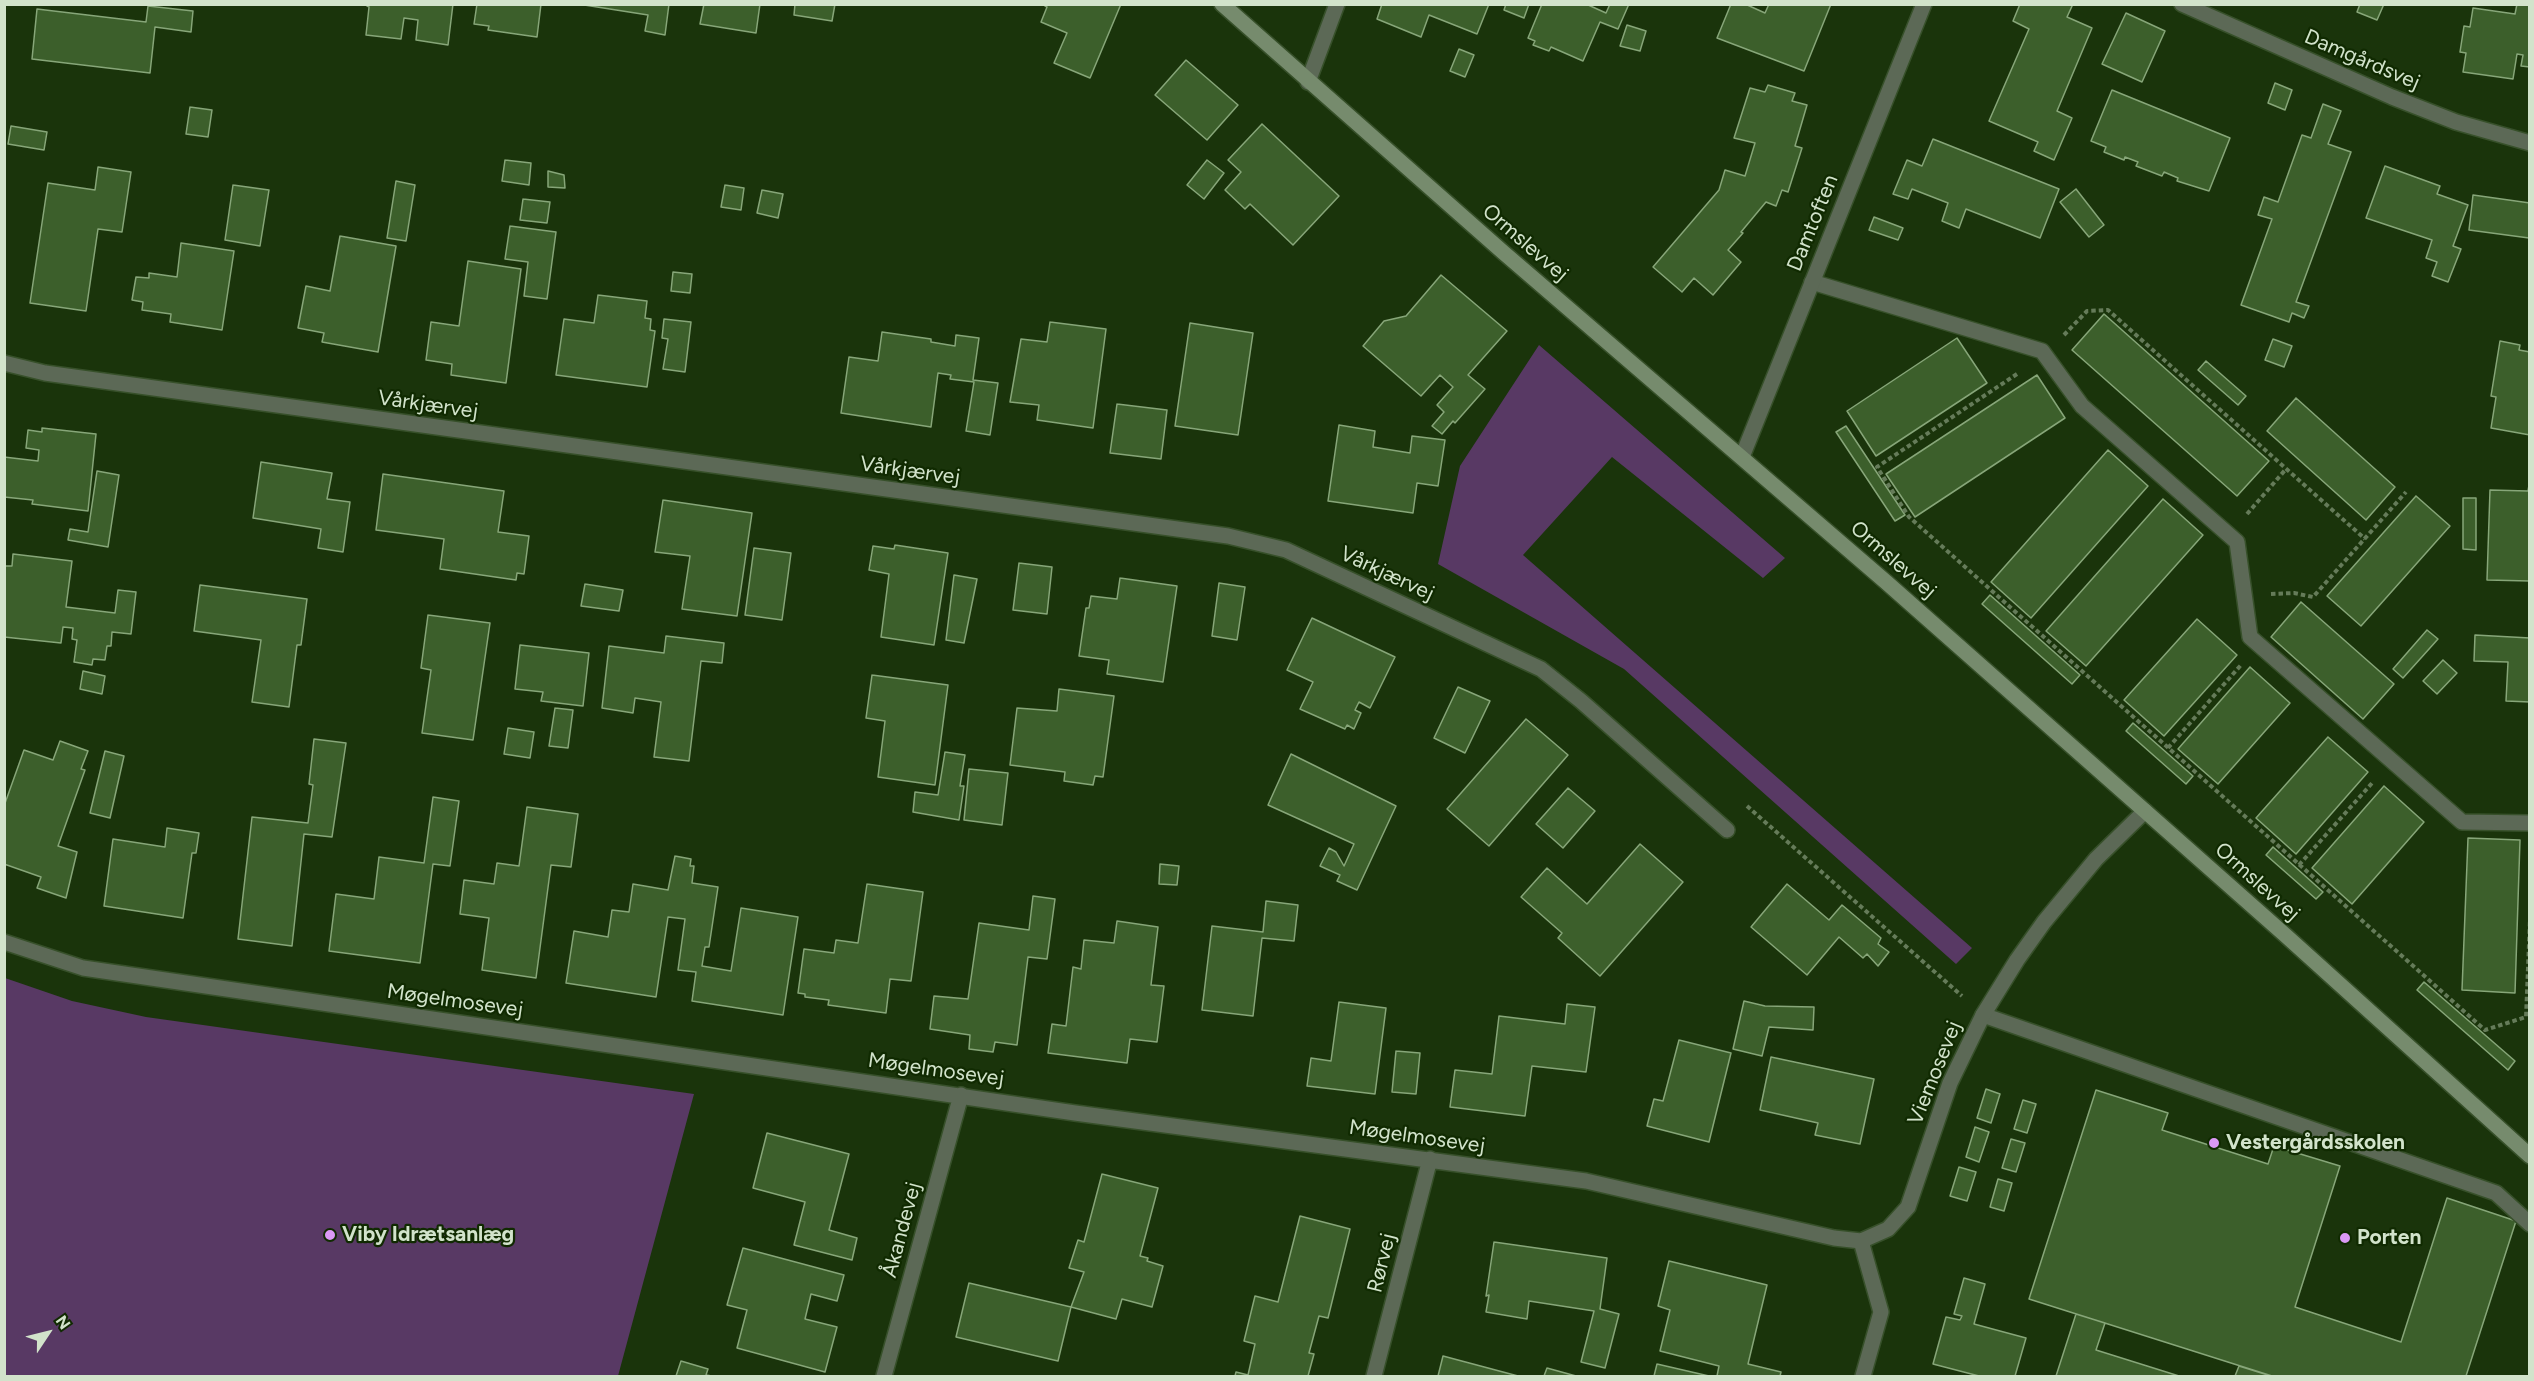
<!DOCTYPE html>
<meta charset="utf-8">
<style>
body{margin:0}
#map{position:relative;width:2534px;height:1381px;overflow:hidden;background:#1a340b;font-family:Figtree,sans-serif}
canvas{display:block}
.frame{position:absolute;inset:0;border:6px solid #d2e3cb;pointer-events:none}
.north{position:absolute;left:18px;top:1303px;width:60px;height:60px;-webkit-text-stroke:4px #102a01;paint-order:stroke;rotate:55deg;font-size:16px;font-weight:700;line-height:24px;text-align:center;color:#d2e3cb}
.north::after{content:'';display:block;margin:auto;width:21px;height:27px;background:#d2e3cb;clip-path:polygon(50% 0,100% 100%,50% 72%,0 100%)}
</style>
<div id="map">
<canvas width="2534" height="1381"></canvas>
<div class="frame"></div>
<div class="north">N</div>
</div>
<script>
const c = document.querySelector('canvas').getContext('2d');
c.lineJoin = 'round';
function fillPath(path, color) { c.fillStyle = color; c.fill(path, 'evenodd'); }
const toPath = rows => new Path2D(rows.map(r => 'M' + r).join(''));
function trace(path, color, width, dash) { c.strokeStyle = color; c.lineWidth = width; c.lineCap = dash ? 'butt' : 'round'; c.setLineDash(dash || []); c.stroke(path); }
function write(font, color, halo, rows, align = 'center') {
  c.font = font + ' Figtree,sans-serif'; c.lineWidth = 4.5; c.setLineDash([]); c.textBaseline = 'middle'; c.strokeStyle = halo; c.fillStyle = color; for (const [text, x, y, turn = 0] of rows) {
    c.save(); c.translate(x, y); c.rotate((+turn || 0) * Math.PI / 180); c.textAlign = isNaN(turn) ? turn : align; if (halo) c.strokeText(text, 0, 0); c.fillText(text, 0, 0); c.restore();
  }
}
fillPath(toPath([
 [1539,345,1785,558,1763,578,1612,457,1523,555,1972,948,1956,964,1624,669,1438,564,1460,466],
 [5,978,72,1001,146,1017,694,1094,618,1376,5,1376]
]), '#583964');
const building = toPath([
 [364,4,453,4,448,45,416,40,418,20,404,18,401,39,366,35,369,7,364,4],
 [477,4,541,4,537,37,488,30,489,26,474,24,477,4],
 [578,4,669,4,665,35,645,31,648,15,578,4],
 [704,4,760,4,756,33,700,24,704,4],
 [795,4,835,4,832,21,794,15,795,4],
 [1042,4,1121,4,1090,78,1054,63,1067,33,1041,22,1047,7,1042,4],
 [1382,4,1489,4,1477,34,1429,15,1421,37,1377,19,1382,4],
 [1506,4,1529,4,1524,18,1504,10,1506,4],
 [1542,4,1586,4,1606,13,1610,4,1629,4,1618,29,1600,22,1583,61,1551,47,1549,51,1533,45,1535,41,1528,38,1542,4],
 [1731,4,1745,4,1765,13,1769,4,1831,4,1804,71,1717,38,1731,4],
 [2020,4,2073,4,2067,17,2092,28,2057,111,2072,118,2054,160,2034,151,2038,142,1989,121,2029,29,2013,21,2020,4],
 [2360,4,2384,4,2377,20,2357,12,2360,4],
 [2517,4,2530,4,2530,67,2521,66,2523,55,2517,54,2513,79,2463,72,2466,53,2460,52,2464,26,2470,27,2473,8,2515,14,2517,4],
 [148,6,193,11,191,32,155,27,150,73,32,59,37,9,146,22,148,6],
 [2126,13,2165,31,2142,82,2102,64,2126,13],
 [1627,25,1646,31,1640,51,1620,46,1627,25],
 [1459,49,1474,55,1465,77,1450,71,1459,49],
 [1186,60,1238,105,1207,140,1155,95,1186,60],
 [2275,83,2292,90,2285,110,2268,103,2275,83],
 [1768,85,1795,93,1792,101,1807,105,1795,146,1802,148,1788,192,1782,190,1776,206,1766,202,1741,232,1743,233,1728,250,1741,262,1713,295,1694,278,1682,292,1653,267,1719,190,1725,170,1745,176,1755,143,1734,138,1750,88,1765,92,1768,85],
 [2112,90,2230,138,2209,191,2177,181,2178,178,2164,172,2162,176,2136,166,2138,162,2125,157,2124,160,2104,152,2106,147,2091,141,2112,90],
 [2323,104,2341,111,2328,144,2351,152,2296,302,2309,306,2304,318,2292,313,2289,322,2241,305,2272,219,2258,215,2264,197,2278,202,2302,135,2311,138,2323,104],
 [190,107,212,110,208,137,186,134,190,107],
 [1262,124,1339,196,1293,245,1250,204,1245,209,1225,190,1241,172,1228,160,1262,124],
 [11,126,47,132,44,150,8,144,11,126],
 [1933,139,2059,189,2040,238,1966,209,1959,228,1942,221,1948,203,1912,189,1908,199,1893,194,1907,160,1922,166,1933,139],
 [505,160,531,163,529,185,502,181,505,160],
 [1207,160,1224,173,1204,199,1187,185,1207,160],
 [2385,166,2440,186,2437,194,2468,205,2453,246,2461,249,2448,282,2432,276,2437,262,2426,258,2432,240,2366,218,2385,166],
 [98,167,131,172,122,232,98,229,86,311,30,303,48,183,95,190,98,167],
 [548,171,564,175,565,188,548,187,548,171],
 [396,181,415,185,406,241,387,238,396,181],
 [233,185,269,190,260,246,225,240,233,185],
 [725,185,744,188,741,210,721,207,725,185],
 [2076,189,2104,225,2089,237,2060,202,2076,189],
 [762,190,783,194,778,218,757,213,762,190],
 [2473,195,2530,203,2529,238,2469,230,2473,195],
 [523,199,550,202,547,223,520,220,523,199],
 [1874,217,1903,228,1898,240,1869,230,1874,217],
 [510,226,556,232,547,299,524,296,528,262,505,259,510,226],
 [340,236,396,246,378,352,322,342,324,333,298,328,306,286,330,291,340,236],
 [181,243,234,251,222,330,170,322,171,314,142,310,143,302,132,300,136,277,149,278,149,273,177,277,181,243],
 [468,261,521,269,506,383,451,375,452,364,426,360,431,322,459,326,468,261],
 [673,272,692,274,690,293,671,291,673,272],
 [1441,275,1507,331,1468,375,1485,389,1455,423,1453,421,1442,434,1432,426,1444,412,1437,405,1453,387,1440,375,1421,396,1363,346,1384,321,1406,316,1441,275],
 [598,295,647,301,645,318,651,319,650,330,655,331,647,387,556,375,564,319,594,323,598,295],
 [2104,314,2269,461,2237,496,2072,350,2104,314],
 [664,319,691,322,685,372,663,369,668,339,662,338,664,319],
 [1050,322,1106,329,1093,428,1037,420,1039,405,1010,402,1021,339,1047,342,1050,322],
 [1190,323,1253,333,1238,435,1175,426,1190,323],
 [882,332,931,339,931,342,955,346,956,335,979,338,973,380,998,383,990,435,966,431,974,382,950,379,951,375,938,373,931,427,841,413,849,357,878,361,882,332],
 [1957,338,1987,383,1876,456,1847,411,1957,338],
 [2273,339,2292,346,2284,367,2265,360,2273,339],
 [2500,341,2520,345,2519,350,2530,352,2530,435,2491,428,2496,397,2491,396,2500,341],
 [2206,361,2246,396,2238,405,2198,370,2206,361],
 [2037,375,2065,418,1915,517,1886,474,2037,375],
 [2296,398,2395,487,2366,520,2267,431,2296,398],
 [1117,404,1167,410,1161,459,1110,453,1117,404],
 [1339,425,1375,431,1373,447,1410,453,1412,436,1445,440,1438,486,1417,483,1413,513,1328,501,1339,425],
 [1846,426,1905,515,1895,521,1836,432,1846,426],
 [42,428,96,434,88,511,32,504,33,500,4,497,4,457,38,461,39,450,26,448,28,430,42,432,42,428],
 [2108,450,2148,486,2031,618,1991,582,2108,450],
 [261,462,332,473,327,499,350,502,343,552,318,548,321,529,253,518,261,462],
 [97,471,119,475,108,547,68,540,70,529,88,532,97,471],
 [383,474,504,491,498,532,529,536,524,574,517,573,516,580,440,569,444,539,376,530,383,474],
 [2529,485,2530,581,2487,580,2490,490,2528,491,2529,485],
 [2416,496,2450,526,2361,626,2327,596,2416,496],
 [2463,498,2476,498,2476,550,2463,549,2463,498],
 [2163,499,2203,535,2086,666,2046,631,2163,499],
 [663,500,752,513,737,616,682,609,690,556,655,552,663,500],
 [895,545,948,553,934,645,881,637,889,574,869,570,873,546,894,549,895,545],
 [754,548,791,553,782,620,745,615,754,548],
 [13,554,72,561,66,607,115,613,118,590,136,592,131,634,112,632,111,646,107,646,105,660,93,659,92,665,74,662,77,640,72,639,73,628,63,627,61,643,4,637,4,566,12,566,13,554],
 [1019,563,1052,567,1047,614,1013,610,1019,563],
 [954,575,977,579,964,643,946,640,954,575],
 [1120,578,1177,586,1163,682,1107,674,1109,660,1079,656,1086,608,1089,608,1091,596,1117,599,1120,578],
 [1219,583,1245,587,1237,640,1212,636,1219,583],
 [585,584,623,590,619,611,581,606,585,584],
 [200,585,307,599,301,645,297,645,289,707,252,702,261,640,194,631,200,585],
 [1990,595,2080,675,2072,684,1982,604,1990,595],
 [2301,602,2394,684,2363,719,2271,637,2301,602],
 [428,615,490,623,473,740,422,733,431,670,421,668,428,615],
 [1312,618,1395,657,1370,708,1359,702,1355,710,1361,713,1354,729,1347,725,1345,729,1300,709,1313,682,1287,670,1312,618],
 [2197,619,2237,655,2164,736,2124,700,2197,619],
 [2427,630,2438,639,2403,678,2393,669,2427,630],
 [2475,635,2530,638,2530,702,2506,701,2508,662,2474,661,2475,635],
 [666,636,724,643,722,663,701,661,689,761,654,757,661,702,635,698,633,713,602,708,609,646,664,653,666,636],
 [520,645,589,653,583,706,541,701,543,692,515,689,520,645],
 [2443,660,2457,673,2437,694,2423,681,2443,660],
 [2250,667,2290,703,2218,784,2178,749,2250,667],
 [83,671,105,676,102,694,80,689,83,671],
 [872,675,948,685,935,785,878,777,885,721,866,718,872,675],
 [1458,687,1490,701,1465,753,1434,738,1458,687],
 [1059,689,1114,696,1103,777,1095,776,1093,785,1064,781,1065,772,1010,765,1017,708,1057,711,1059,689],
 [555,708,573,710,568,748,549,746,555,708],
 [1526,719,1568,755,1489,846,1447,809,1526,719],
 [2133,723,2193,776,2186,784,2126,731,2133,723],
 [508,728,534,732,530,758,504,754,508,728],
 [2328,737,2368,772,2296,854,2256,818,2328,737],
 [314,739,346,743,332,837,304,834,292,946,238,939,252,817,308,823,313,785,309,784,314,739],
 [60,741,88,751,81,769,85,770,58,846,77,852,66,898,37,888,41,877,4,864,4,806,24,750,53,760,60,741],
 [105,751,124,756,110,818,90,813,105,751],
 [945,752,965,755,960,786,964,786,959,820,913,812,915,792,938,795,945,752],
 [1291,754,1396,806,1357,890,1337,881,1340,875,1320,866,1329,848,1336,852,1344,866,1354,844,1268,805,1291,754],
 [969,769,1008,773,1002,825,964,820,969,769],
 [2384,786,2424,822,2352,904,2312,868,2384,786],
 [1568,788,1595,811,1563,848,1536,824,1568,788],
 [433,797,459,801,450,866,433,864,420,963,329,951,336,894,374,899,379,857,424,863,433,797],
 [527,807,578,814,571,867,551,865,536,978,482,970,489,918,460,914,464,880,494,884,497,863,519,866,527,807],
 [167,828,199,833,196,853,192,853,183,918,104,906,113,839,165,847,167,828],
 [2468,838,2520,840,2515,993,2462,990,2468,838],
 [1640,844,1683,882,1600,976,1558,938,1562,933,1521,897,1547,868,1587,904,1640,844],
 [2273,847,2323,892,2316,899,2266,855,2273,847],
 [675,856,691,859,690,866,694,866,692,883,718,887,709,947,705,947,702,966,731,971,741,908,798,917,783,1015,692,1001,696,972,678,970,685,919,668,917,656,997,566,983,574,931,608,937,612,910,629,912,633,884,668,890,675,856],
 [1160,864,1179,866,1177,885,1159,884,1160,864],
 [867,884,923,892,911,981,890,979,886,1013,828,1005,829,1000,805,997,805,994,798,993,804,949,834,953,836,940,858,943,867,884],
 [1787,884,1829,920,1842,905,1881,938,1878,944,1889,952,1878,966,1867,954,1863,958,1839,937,1807,975,1751,927,1787,884],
 [1033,896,1055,899,1047,959,1028,957,1017,1045,995,1042,993,1052,969,1049,970,1035,930,1029,934,996,968,999,979,923,1029,930,1033,896],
 [1266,901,1298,905,1294,941,1262,938,1253,1016,1202,1010,1212,926,1263,932,1266,901],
 [1117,921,1158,927,1151,985,1164,986,1157,1042,1130,1039,1127,1063,1048,1053,1052,1024,1066,1026,1073,967,1081,969,1084,940,1114,943,1117,921],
 [2424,982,2515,1061,2508,1070,2417,990,2424,982],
 [1744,1001,1765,1006,1814,1007,1813,1030,1769,1027,1762,1056,1733,1049,1744,1001],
 [1339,1002,1386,1008,1375,1094,1307,1086,1311,1058,1331,1061,1339,1002],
 [1567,1004,1595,1007,1586,1072,1532,1066,1525,1116,1450,1107,1455,1070,1492,1074,1499,1016,1565,1024,1567,1004],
 [1679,1040,1731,1053,1709,1142,1647,1126,1654,1099,1663,1101,1679,1040],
 [1396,1051,1420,1053,1416,1094,1392,1092,1396,1051],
 [1771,1057,1874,1079,1860,1144,1815,1135,1818,1123,1760,1110,1771,1057],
 [1986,1089,2000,1094,1991,1123,1977,1118,1986,1089],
 [2096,1090,2168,1113,2162,1130,2268,1164,2274,1146,2340,1166,2295,1307,2401,1342,2447,1198,2516,1221,2466,1376,2272,1376,2029,1299,2096,1090],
 [2023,1100,2036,1104,2027,1133,2014,1129,2023,1100],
 [1975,1127,1989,1132,1979,1162,1966,1157,1975,1127],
 [767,1133,849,1154,829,1230,857,1238,852,1260,794,1245,805,1202,753,1188,767,1133],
 [2011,1139,2025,1143,2016,1172,2002,1168,2011,1139],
 [1959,1167,1976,1172,1967,1201,1950,1196,1959,1167],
 [1102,1174,1158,1188,1140,1256,1148,1258,1147,1261,1163,1266,1152,1307,1122,1299,1116,1319,1071,1307,1084,1272,1069,1268,1078,1240,1084,1242,1102,1174],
 [1998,1179,2012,1183,2004,1211,1990,1207,1998,1179],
 [1300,1216,1350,1229,1328,1318,1319,1316,1309,1353,1314,1354,1308,1376,1235,1376,1236,1372,1248,1375,1255,1344,1244,1341,1255,1296,1278,1302,1300,1216],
 [1494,1242,1607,1258,1600,1309,1619,1314,1605,1368,1581,1362,1594,1311,1529,1301,1527,1319,1486,1312,1489,1295,1486,1296,1494,1242],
 [743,1248,844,1275,837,1301,811,1294,805,1319,837,1327,825,1372,737,1348,747,1310,727,1305,743,1248],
 [1669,1261,1767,1285,1748,1364,1781,1372,1780,1376,1717,1376,1719,1366,1660,1351,1670,1310,1658,1306,1669,1261],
 [1964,1278,1985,1284,1974,1324,2026,1338,2015,1376,1979,1376,1933,1364,1946,1317,1960,1320,1962,1316,1954,1314,1964,1278],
 [969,1283,1071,1307,1058,1361,956,1337,969,1283],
 [2076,1314,2105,1323,2096,1350,2179,1376,2056,1376,2076,1314],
 [1443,1356,1518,1376,1438,1376,1443,1356],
 [681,1361,708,1369,706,1375,712,1376,676,1376,681,1361],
 [1657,1364,1709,1376,1654,1376,1657,1364],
 [2239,1366,2271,1376,2235,1376,2239,1366],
 [1547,1368,1576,1376,1544,1376,1547,1368]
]);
fillPath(building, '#3c5f2b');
trace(building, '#87a679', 1.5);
const lane = toPath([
 [1812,282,2042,351,2082,406,2237,542,2250,637,2462,822,2530,823],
 [1983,1015,2496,1193,2530,1224]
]);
const street = toPath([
 [2182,4,2392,97,2456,122,2530,143],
 [1308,82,1337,4],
 [4,363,45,373,1228,536,1286,550,1541,669,1581,701,1727,830],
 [1742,457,1924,4],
 [4,942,83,968,1075,1113,1586,1181,1834,1238,1861,1241],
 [1861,1241,1888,1229,1908,1207,1950,1083,1983,1015,2017,960,2044,922,2096,859,2145,811],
 [1861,1241,1881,1312,1863,1376],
 [884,1376,961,1095],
 [1374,1376,1430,1159]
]);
const secondary = toPath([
 [1222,4,1504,253,1886,582,2284,934,2530,1156]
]);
trace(lane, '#37502a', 18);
trace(street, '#37502a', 18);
trace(secondary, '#37502a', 18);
trace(toPath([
 [2064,335,2087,311,2108,310,2365,539],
 [2017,374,1877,467,1909,517,2485,1030,2526,1017,2530,919],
 [2247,514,2286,469],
 [2271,594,2294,593,2313,597,2406,492],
 [2168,748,2241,665],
 [1747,806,1962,996],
 [2299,865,2373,782]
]), '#657b59', 4, [4.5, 3]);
trace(lane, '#5c6956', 15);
trace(street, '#5c6956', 15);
trace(secondary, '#768b6d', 15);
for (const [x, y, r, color] of [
 [2214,1143,6,"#db99f5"],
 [330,1235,6,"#db99f5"],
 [2345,1238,6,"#db99f5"]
]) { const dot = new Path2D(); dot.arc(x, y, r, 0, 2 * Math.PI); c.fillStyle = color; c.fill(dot); trace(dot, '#102a01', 2); }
write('21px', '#d2e3cb', '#102a01', [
 ["Damgårdsvej",2362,60,23],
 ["Damtoften",1813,223,-68],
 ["Ormslevvej",1525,243,41],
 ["Vårkjærvej",428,405,8],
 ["Vårkjærvej",910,471,8],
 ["Ormslevvej",1893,560,41],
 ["Vårkjærvej",1387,574,25],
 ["Ormslevvej",2257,882,42],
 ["Møgelmosevej",455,1001,8],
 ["Møgelmosevej",936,1070,8],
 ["Viemosevej",1935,1073,-68],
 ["Møgelmosevej",1417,1137,8],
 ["Åkandevej",902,1230,-75],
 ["Rørvej",1382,1263,-76]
]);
write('bold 21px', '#d2e3cb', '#102a01', [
 ["Vestergårdsskolen",2226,1143],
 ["Viby Idrætsanlæg",342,1235],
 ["Porten",2357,1238]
], 'left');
</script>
